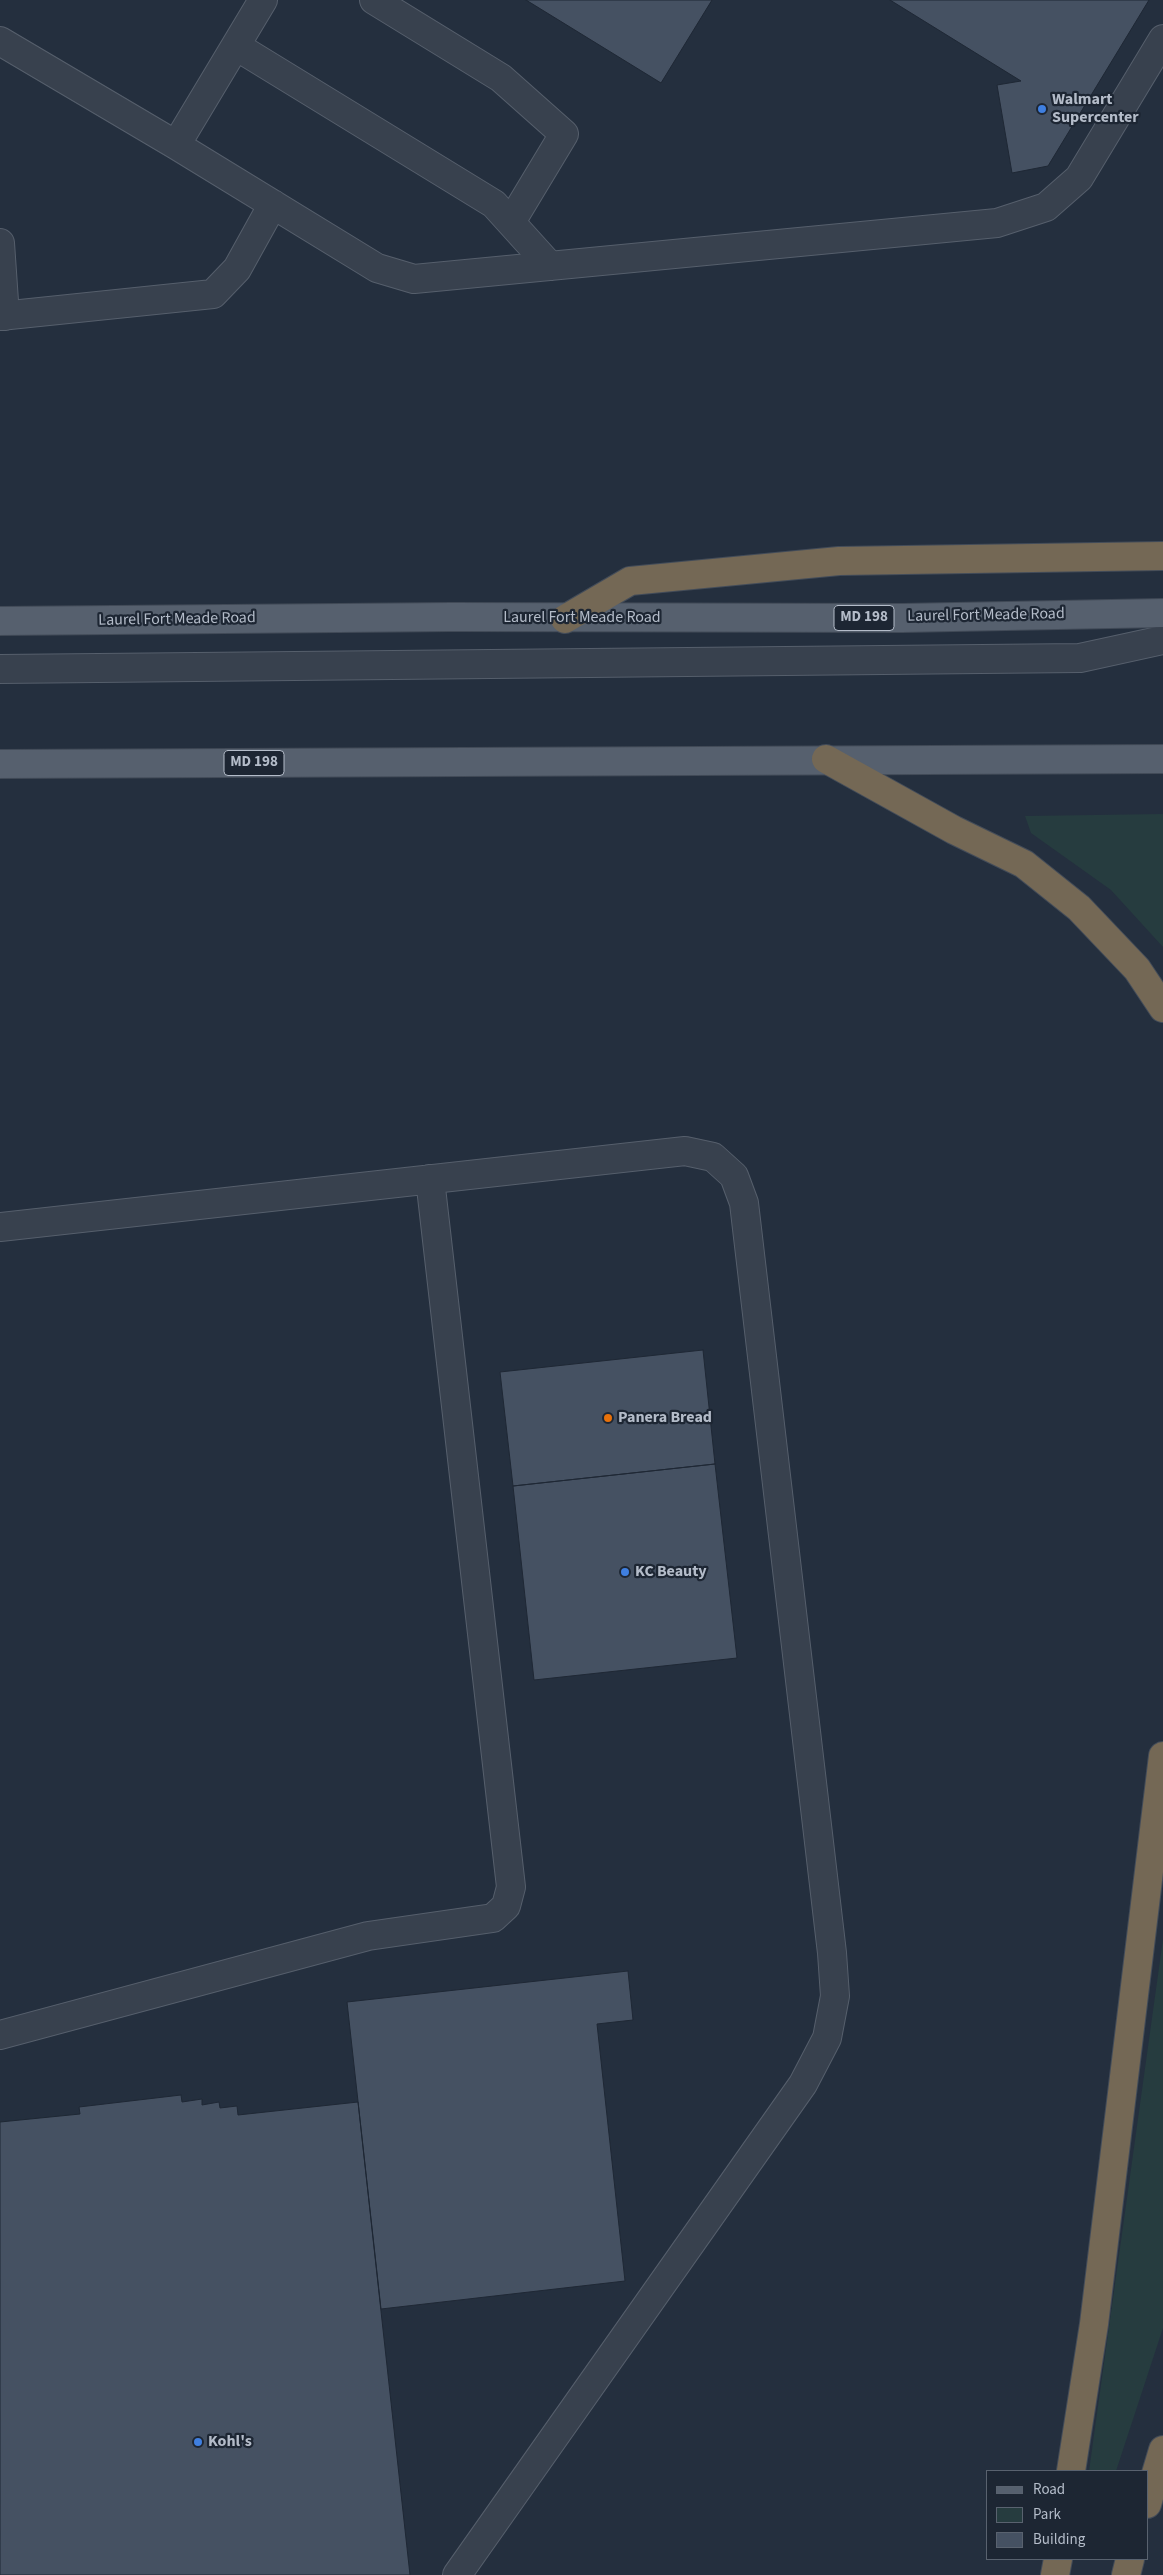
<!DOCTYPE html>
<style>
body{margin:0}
#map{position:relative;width:1163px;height:2575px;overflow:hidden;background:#242f3e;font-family:"Source Sans 3",sans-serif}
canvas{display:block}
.legend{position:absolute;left:986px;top:2470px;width:162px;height:90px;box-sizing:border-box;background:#1d2633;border:1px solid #59626f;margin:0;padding:6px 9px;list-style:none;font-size:15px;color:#b4bcc9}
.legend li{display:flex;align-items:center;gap:10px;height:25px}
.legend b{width:25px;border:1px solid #59626f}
</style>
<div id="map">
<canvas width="1163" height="2575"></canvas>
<ul class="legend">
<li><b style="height:6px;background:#56606e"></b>Road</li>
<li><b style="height:14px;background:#263c3f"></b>Park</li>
<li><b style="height:14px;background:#455162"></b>Building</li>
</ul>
</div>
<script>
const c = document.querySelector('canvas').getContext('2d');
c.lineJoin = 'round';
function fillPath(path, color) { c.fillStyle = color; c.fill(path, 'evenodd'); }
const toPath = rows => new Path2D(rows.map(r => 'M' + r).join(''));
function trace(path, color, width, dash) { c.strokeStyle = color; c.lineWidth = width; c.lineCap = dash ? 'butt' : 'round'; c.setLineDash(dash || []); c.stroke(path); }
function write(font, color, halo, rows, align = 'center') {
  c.font = font + ' "Source Sans 3",sans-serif'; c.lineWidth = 4.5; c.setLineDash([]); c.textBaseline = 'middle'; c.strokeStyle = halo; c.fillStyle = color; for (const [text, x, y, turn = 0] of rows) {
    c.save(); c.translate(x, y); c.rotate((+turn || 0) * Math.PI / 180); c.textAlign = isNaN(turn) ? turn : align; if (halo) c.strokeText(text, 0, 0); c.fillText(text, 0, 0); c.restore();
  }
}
fillPath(toPath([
 [1163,814,1163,947,1111,890,1031,833,1025,816],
 [1163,1939,1163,2328,1116,2471,1089,2471]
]), '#263c3f');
const building = toPath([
 [526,0,712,0,661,83,526,0],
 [890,0,1149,0,1048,166,1012,173,997,85,1021,81,890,0],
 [703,1350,715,1464,513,1486,500,1372,703,1350],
 [715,1464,737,1658,534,1680,513,1486,715,1464],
 [628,1971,633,2020,597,2024,625,2281,381,2309,347,2002,628,1971],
 [181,2095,182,2102,202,2099,202,2105,219,2102,220,2108,237,2106,238,2115,358,2102,410,2575,0,2575,0,2122,80,2114,79,2107,181,2095]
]);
fillPath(building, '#455162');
trace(building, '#1f2835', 1);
const minor = toPath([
 [374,0,501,78,564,134,511,222],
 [0,41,176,145,377,268,414,279,997,223,1046,207,1079,178,1163,39],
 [236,46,494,204,550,266],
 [176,145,263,0],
 [0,243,5,316],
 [0,316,213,294,237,269,273,204],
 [0,669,1080,658,1163,640],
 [0,1227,685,1151,713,1157,734,1176,744,1203,832,1953,835,1996,827,2038,803,2084,457,2575],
 [0,2035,368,1936,493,1918,506,1906,511,1887,430,1179]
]);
const major = toPath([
 [0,621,451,617,902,618,1163,613],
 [0,764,1163,759]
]);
const highway = toPath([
 [565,619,630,581,839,561,1163,556],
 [826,759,954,830,1024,864,1079,908,1137,969,1163,1008],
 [1071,2471,1094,2324,1163,1756],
 [1147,2504,1163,2450],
 [1055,2575,1058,2559],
 [1126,2575,1130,2559]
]);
trace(minor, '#565f6c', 30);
trace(major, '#414a57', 30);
trace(highway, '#434c59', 30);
trace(minor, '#38414e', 28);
trace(major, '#56606e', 28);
trace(highway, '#746855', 28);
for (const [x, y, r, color] of [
 [1042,109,5,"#3f7fe0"],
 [608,1418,5,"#e8710a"],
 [625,1572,5,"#3f7fe0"],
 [198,2442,5,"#3f7fe0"]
]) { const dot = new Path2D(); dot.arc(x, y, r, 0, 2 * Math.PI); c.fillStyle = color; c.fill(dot); trace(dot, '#1d2633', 2); }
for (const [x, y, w] of [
 [864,618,60],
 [254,763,60]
]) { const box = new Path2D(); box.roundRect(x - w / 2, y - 12.5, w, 25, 4); c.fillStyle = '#1d2633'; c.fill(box); trace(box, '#b4bcc9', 1); }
write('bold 15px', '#b4bcc9', null, [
 ["MD 198",864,618],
 ["MD 198",254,763]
]);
write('bold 16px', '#b4bcc9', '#1d2633', [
 ["Walmart",1052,100],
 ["Supercenter",1052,118],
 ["Panera Bread",618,1418],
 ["KC Beauty",635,1572],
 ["Kohl's",208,2442]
], 'left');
write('16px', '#b4bcc9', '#1d2633', [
 ["Laurel Fort Meade Road",986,616,-1],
 ["Laurel Fort Meade Road",582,618],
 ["Laurel Fort Meade Road",177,620,-1]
]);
</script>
